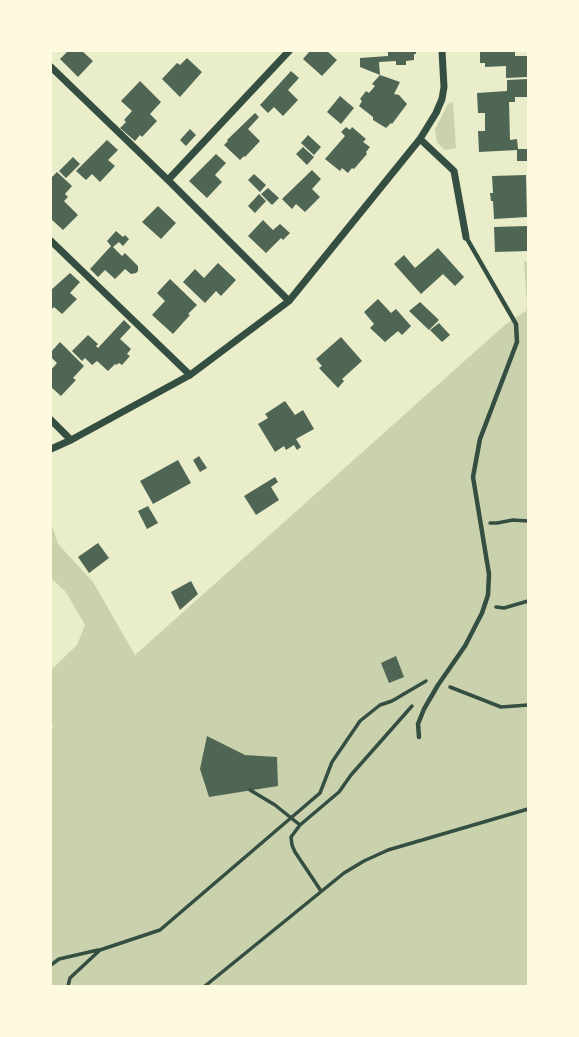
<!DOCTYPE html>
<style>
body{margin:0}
#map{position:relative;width:579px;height:1037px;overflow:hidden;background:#e9edc9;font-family:Mulish,sans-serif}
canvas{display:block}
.frame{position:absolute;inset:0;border:52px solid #fefae0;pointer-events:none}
</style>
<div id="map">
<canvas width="579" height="1037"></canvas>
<div class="frame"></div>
</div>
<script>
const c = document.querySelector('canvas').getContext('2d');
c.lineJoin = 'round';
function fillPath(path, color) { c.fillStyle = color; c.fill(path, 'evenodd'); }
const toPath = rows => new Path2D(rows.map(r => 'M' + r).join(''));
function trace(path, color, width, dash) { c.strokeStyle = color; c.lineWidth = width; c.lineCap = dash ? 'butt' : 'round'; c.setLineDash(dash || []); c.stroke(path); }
fillPath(toPath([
 [453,102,456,148,445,150,437,142,435,129,448,104],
 [528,261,528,986,51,986,51,729,54,726,51,725,51,670,77,645,85,625,66,592,51,578,51,522,58,544,93,582,135,655,506,324,526,311,527,305,524,262]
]), '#cad2ad');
fillPath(toPath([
 [68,51,82,51,93,61,78,77,60,59],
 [310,51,327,51,337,60,322,76,303,59],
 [388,51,416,51,416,54,414,54,414,60,406,61,406,65,396,65,396,61,379,62,380,75,400,82,394,94,399,95,407,104,392,124,391,123,386,128,373,120,373,117,359,106,362,101,360,99,366,91,369,93,375,86,372,84,380,75,360,67,360,58,388,56],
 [480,51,515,51,515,56,528,56,528,77,506,78,506,66,485,67,485,63,480,63],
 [187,58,202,72,180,97,162,79,177,63,180,65],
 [291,71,299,78,288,90,298,100,283,116,274,107,268,113,260,105],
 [528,79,528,97,515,97,515,102,509,102,510,140,517,139,518,149,528,149,528,161,517,161,517,150,479,152,478,131,485,131,485,113,478,113,477,93,507,91,507,80],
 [140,81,161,102,150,114,157,121,142,137,140,135,135,141,120,128,126,122,124,120,132,111,121,101],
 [340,96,354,108,341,124,327,112],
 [255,113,259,117,248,129,260,141,245,157,244,156,240,160,224,145,228,141,227,140],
 [346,127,350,130,352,127,366,139,363,142,370,147,366,152,367,154,354,169,352,168,348,173,342,168,340,171,325,159,345,136,341,132],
 [190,129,196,135,186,146,180,140],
 [308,135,321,147,314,155,301,143],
 [107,140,118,150,108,160,115,166,100,182,92,174,86,180,76,171],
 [303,147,314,157,307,165,296,154],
 [216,154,226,163,215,175,222,182,207,198,189,181],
 [73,157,80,164,66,178,59,171],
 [312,170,321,179,312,189,320,197,305,212,296,204,292,209,282,199],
 [57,172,72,186,65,194,68,197,64,201,78,215,63,230,51,219,51,178],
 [254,174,266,185,260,192,248,180],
 [526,175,527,217,494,219,493,201,491,201,490,193,493,193,492,176],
 [268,188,279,198,272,205,261,194],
 [259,194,266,201,255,213,248,206],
 [158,206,176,223,161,239,142,222],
 [263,220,273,230,280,224,290,233,283,240,281,238,266,253,248,236],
 [528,226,528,251,495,252,494,227],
 [116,231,123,237,125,235,129,239,123,246,119,242,113,247,122,256,125,253,138,266,138,271,136,273,131,274,125,269,115,279,105,270,98,277,90,269,111,246,107,241],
 [438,248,464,277,455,286,443,274,421,294,394,264,404,255,415,268],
 [218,263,236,280,221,296,216,291,205,303,183,282,195,269,204,278],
 [70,273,80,282,70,293,77,299,62,314,54,307,51,310,51,290],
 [170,279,197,305,188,314,190,315,173,334,152,315,165,301,157,293],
 [378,299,391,313,396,309,411,326,402,335,398,331,385,342,370,328,374,324,364,312],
 [420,302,439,320,429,330,409,311],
 [124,320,131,327,120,339,131,349,127,354,130,356,122,365,119,363,116,365,115,364,108,371,97,361,92,365,85,358,82,361,72,351,88,335,98,344,96,346,98,348],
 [439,323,450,335,442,342,430,330],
 [341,337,362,361,342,379,344,381,338,388,319,368,322,366,316,359],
 [60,342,84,366,73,378,76,380,61,396,51,387,51,370,57,363,51,357,51,352],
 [285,401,295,415,303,410,314,429,296,439,301,447,297,450,294,445,286,450,284,446,275,452,258,424,268,418,265,414],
 [199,456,207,468,200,472,193,460],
 [178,460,191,483,153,504,140,481],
 [275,477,278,482,271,487,279,500,256,515,244,496],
 [148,506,158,523,147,529,138,511],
 [98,543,109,558,89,573,78,557],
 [191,581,198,594,180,610,171,592],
 [396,656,404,677,389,683,381,663],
 [207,736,245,755,277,757,278,786,209,797,200,769]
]), '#4f6655');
trace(toPath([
 [490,523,497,523,513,520,528,521],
 [496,607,504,608,528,601],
 [450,687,501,707,528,705],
 [250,790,275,805,300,825],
 [321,891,295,852,292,845,291,837,300,825,339,792,351,775,412,706],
 [51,965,59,959,98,950],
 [68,986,70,978,100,950,160,930,320,793,332,762,360,721,380,705,392,701,426,681],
 [205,986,344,873,364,861,388,850,528,809]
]), '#344e41', 3.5);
trace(toPath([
 [419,737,418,724,424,709,438,685,465,646,482,613,488,595,489,574,473,477,480,439,517,342,516,324,466,237]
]), '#344e41', 4.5);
trace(toPath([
 [51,67,168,180,289,301],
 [420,139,454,171,466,237],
 [168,180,289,51],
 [51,241,190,375],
 [51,420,71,440],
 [51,449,71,440,190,375,289,301,420,139,436,113,442,99,444,87,442,51]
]), '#344e41', 7);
</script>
